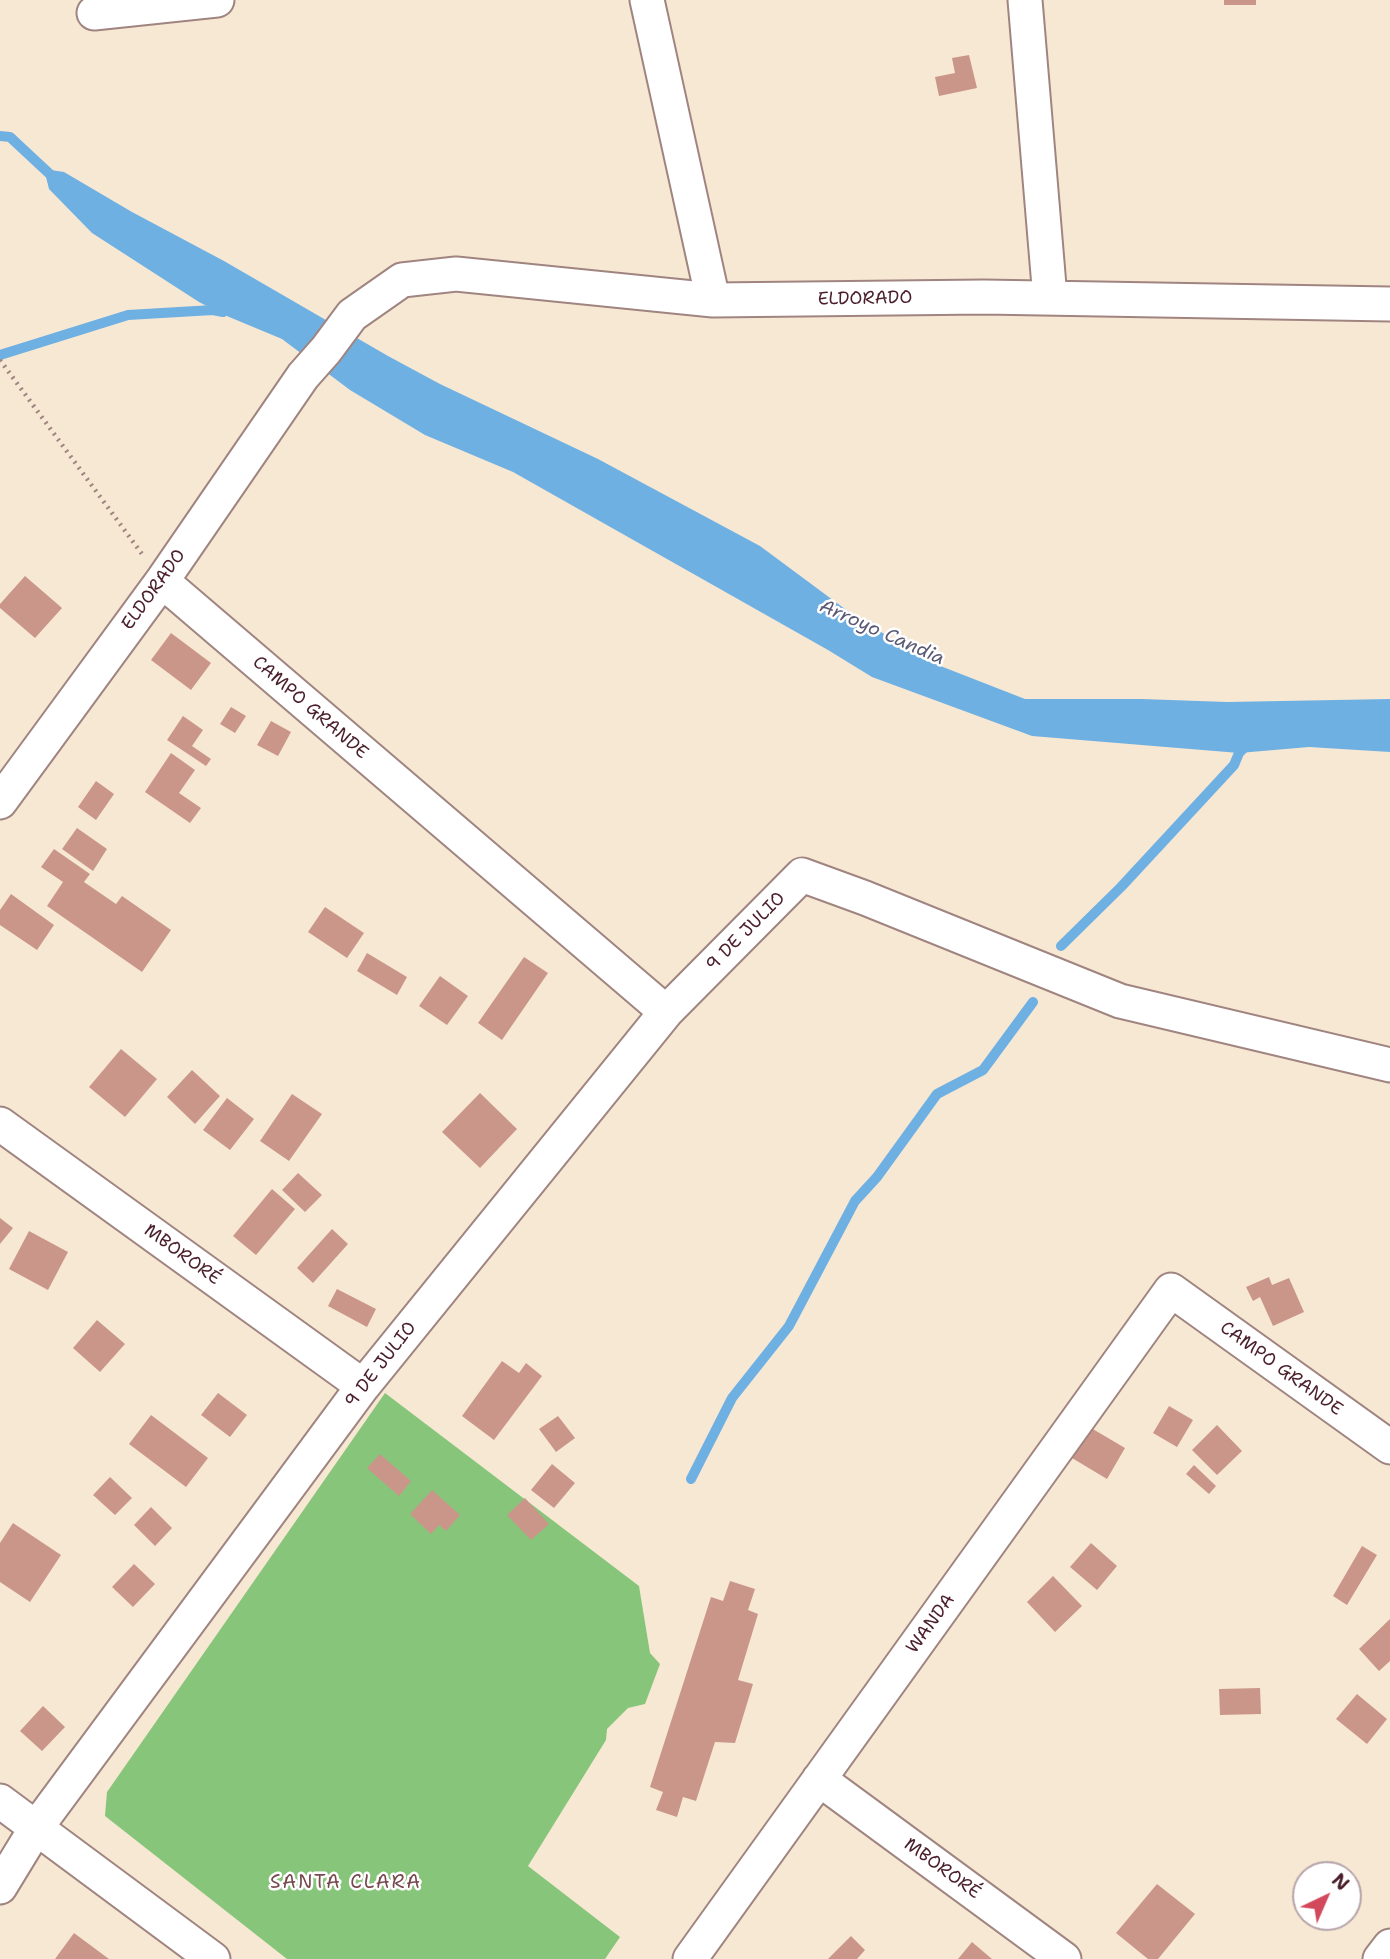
<!DOCTYPE html>
<meta charset="utf-8">
<style>
body{margin:0}
#map{position:relative;width:1390px;height:1959px;overflow:hidden;background:#f7e8d4;font-family:"Shantell Sans",sans-serif}
canvas{display:block}
.north{position:absolute;left:1292px;top:1861px;width:70px;height:70px;box-sizing:border-box;background:#fff;border:2px solid #b7a5aa;border-radius:50%;rotate:44deg;font-size:19px;font-weight:700;line-height:28px;text-align:center;color:#4a1f2b}
.north::after{content:'';display:block;margin:auto;width:24px;height:32px;background:#d1495b;clip-path:polygon(50% 0,100% 100%,50% 72%,0 100%)}
</style>
<div id="map">
<canvas width="1390" height="1959"></canvas>
<div class="north">N</div>
</div>
<script>
const c = document.querySelector('canvas').getContext('2d');
c.lineJoin = 'round';
function fillPath(path, color) { c.fillStyle = color; c.fill(path, 'evenodd'); }
const toPath = rows => new Path2D(rows.map(r => 'M' + r).join(''));
function trace(path, color, width, dash) { c.strokeStyle = color; c.lineWidth = width; c.lineCap = dash ? 'butt' : 'round'; c.setLineDash(dash || []); c.stroke(path); }
function write(font, color, halo, rows, align = 'center') {
  c.font = font + ' "Shantell Sans",sans-serif'; c.lineWidth = 5; c.setLineDash([]); c.textBaseline = 'middle'; c.strokeStyle = halo; c.fillStyle = color; for (const [text, x, y, turn = 0] of rows) {
    c.save(); c.translate(x, y); c.rotate((+turn || 0) * Math.PI / 180); c.textAlign = isNaN(turn) ? turn : align; if (halo) c.strokeText(text, 0, 0); c.fillText(text, 0, 0); c.restore();
  }
}
fillPath(toPath([
 [385,1393,639,1586,650,1653,660,1664,645,1704,628,1708,607,1729,606,1740,528,1866,620,1937,605,1959,287,1959,105,1816,107,1792]
]), '#87c57b');
fillPath(toPath([
 [44,169,64,172,132,212,224,261,388,356,440,384,598,459,760,546,845,609,925,660,1025,699,1142,699,1227,702,1390,699,1390,752,1309,747,1239,753,1032,736,872,677,828,650,513,472,425,435,350,390,282,339,222,314,199,302,92,233,49,189]
]), '#6fb0e3');
trace(toPath([
 [0,136,10,137,54,178],
 [0,355,128,315,213,310,223,312],
 [1061,946,1121,887,1234,765,1239,753,1248,744],
 [691,1479,732,1398,789,1326,855,1201,877,1177,937,1094,983,1070,1033,1002]
]), '#6fb0e3', 10);
fillPath(toPath([
 [1224,0,1256,0,1256,5,1224,5],
 [969,55,977,88,939,96,935,77,955,73,952,58],
 [25,576,62,608,35,638,0,608,0,604],
 [171,633,211,663,191,690,151,660],
 [231,707,246,716,235,733,220,724],
 [183,716,203,730,192,746,211,759,206,766,167,740],
 [271,721,291,732,278,756,257,745],
 [171,753,195,770,179,793,201,808,190,823,145,792],
 [96,781,114,794,96,820,78,807],
 [77,828,107,849,93,871,62,849],
 [54,849,90,874,84,882,116,904,122,896,171,930,142,972,47,906,63,882,41,867],
 [11,894,54,925,37,950,0,925,0,910],
 [325,907,364,933,347,958,308,932],
 [367,953,407,977,397,995,357,971],
 [524,957,548,973,502,1040,478,1023],
 [440,976,468,996,447,1025,419,1006],
 [121,1049,157,1079,125,1117,89,1087],
 [192,1070,220,1096,195,1124,167,1097],
 [480,1093,517,1129,480,1168,442,1132],
 [292,1094,322,1114,289,1161,260,1141],
 [227,1098,254,1119,230,1150,203,1130],
 [298,1173,322,1195,305,1212,282,1190],
 [272,1189,295,1209,256,1255,233,1236],
 [0,1218,13,1228,0,1244],
 [332,1229,348,1244,313,1283,297,1268],
 [29,1231,68,1252,48,1290,9,1269],
 [1269,1277,1272,1285,1289,1278,1304,1312,1273,1326,1260,1297,1253,1301,1246,1287],
 [337,1289,376,1309,367,1327,328,1306],
 [97,1320,125,1344,100,1372,73,1348],
 [502,1361,519,1373,526,1363,542,1376,494,1440,462,1416],
 [218,1393,247,1415,230,1437,201,1415],
 [1169,1406,1193,1420,1177,1447,1153,1433],
 [151,1415,208,1458,186,1487,129,1444],
 [558,1416,575,1438,556,1452,539,1429],
 [1086,1425,1125,1448,1107,1479,1067,1455],
 [1217,1425,1242,1451,1217,1475,1192,1450],
 [380,1454,411,1481,399,1496,367,1468],
 [552,1464,575,1483,554,1508,531,1490],
 [1194,1465,1216,1486,1209,1494,1186,1474],
 [110,1477,132,1498,115,1515,93,1495],
 [432,1490,460,1515,446,1531,439,1525,431,1534,410,1514],
 [525,1498,549,1524,531,1540,507,1515],
 [151,1507,172,1528,155,1546,134,1525],
 [13,1523,61,1555,30,1602,0,1582,0,1543],
 [1091,1543,1117,1566,1097,1590,1070,1567],
 [1362,1546,1377,1555,1347,1605,1333,1596],
 [134,1564,155,1584,133,1607,112,1587],
 [1053,1576,1082,1606,1055,1632,1027,1602],
 [730,1581,755,1589,748,1610,758,1614,738,1680,753,1684,735,1743,715,1742,696,1801,683,1797,677,1817,656,1810,663,1792,650,1787,711,1597,723,1601],
 [1390,1619,1390,1661,1379,1671,1359,1649],
 [1260,1688,1261,1714,1220,1715,1219,1689],
 [1357,1694,1387,1719,1367,1744,1336,1719],
 [43,1706,65,1727,42,1751,20,1731],
 [1157,1884,1195,1914,1158,1959,1148,1959,1116,1933],
 [74,1933,109,1959,55,1959],
 [851,1936,865,1950,857,1959,828,1959],
 [972,1942,992,1959,958,1959]
]), '#ca968a');
const minor = toPath([
 [647,0,713,300],
 [1025,0,1050,298],
 [94,13,217,0],
 [162,581,666,1012],
 [0,802,162,581,303,376,326,350,352,315,402,280,456,274,713,300,984,297,1390,304],
 [0,1124,363,1386],
 [819,1779,1064,1959],
 [0,1801,213,1959],
 [0,1887,36,1828,363,1386,666,1012,802,875,865,898,1120,1001,1390,1065],
 [690,1959,1171,1290,1390,1447],
 [1380,1959,1390,1946]
]);
trace(minor, '#a08480', 37);
trace(toPath([
 [0,360,142,554]
]), '#a08480', 4.5, [2, 5]);
trace(minor, '#fff', 33);
write('18px', '#4a1f2b', '#fff', [
 ["ELDORADO",865,299,-1],
 ["ELDORADO",154,590,-54],
 ["CAMPO GRANDE",310,708,41],
 ["9 DE JULIO",746,932,-45],
 ["MBORORÉ",182,1255,36],
 ["9 DE JULIO",381,1365,-52],
 ["CAMPO GRANDE",1281,1369,36],
 ["WANDA",931,1624,-54],
 ["MBORORÉ",942,1869,36]
]);
write('italic 19px', '#595975', '#fff', [
 ["Arroyo Candia",882,633,24]
]);
c.letterSpacing = '2px';
write('19px', '#77494c', '#fff', [
 ["SANTA CLARA",346,1883]
]);
c.letterSpacing = '0px';
</script>
